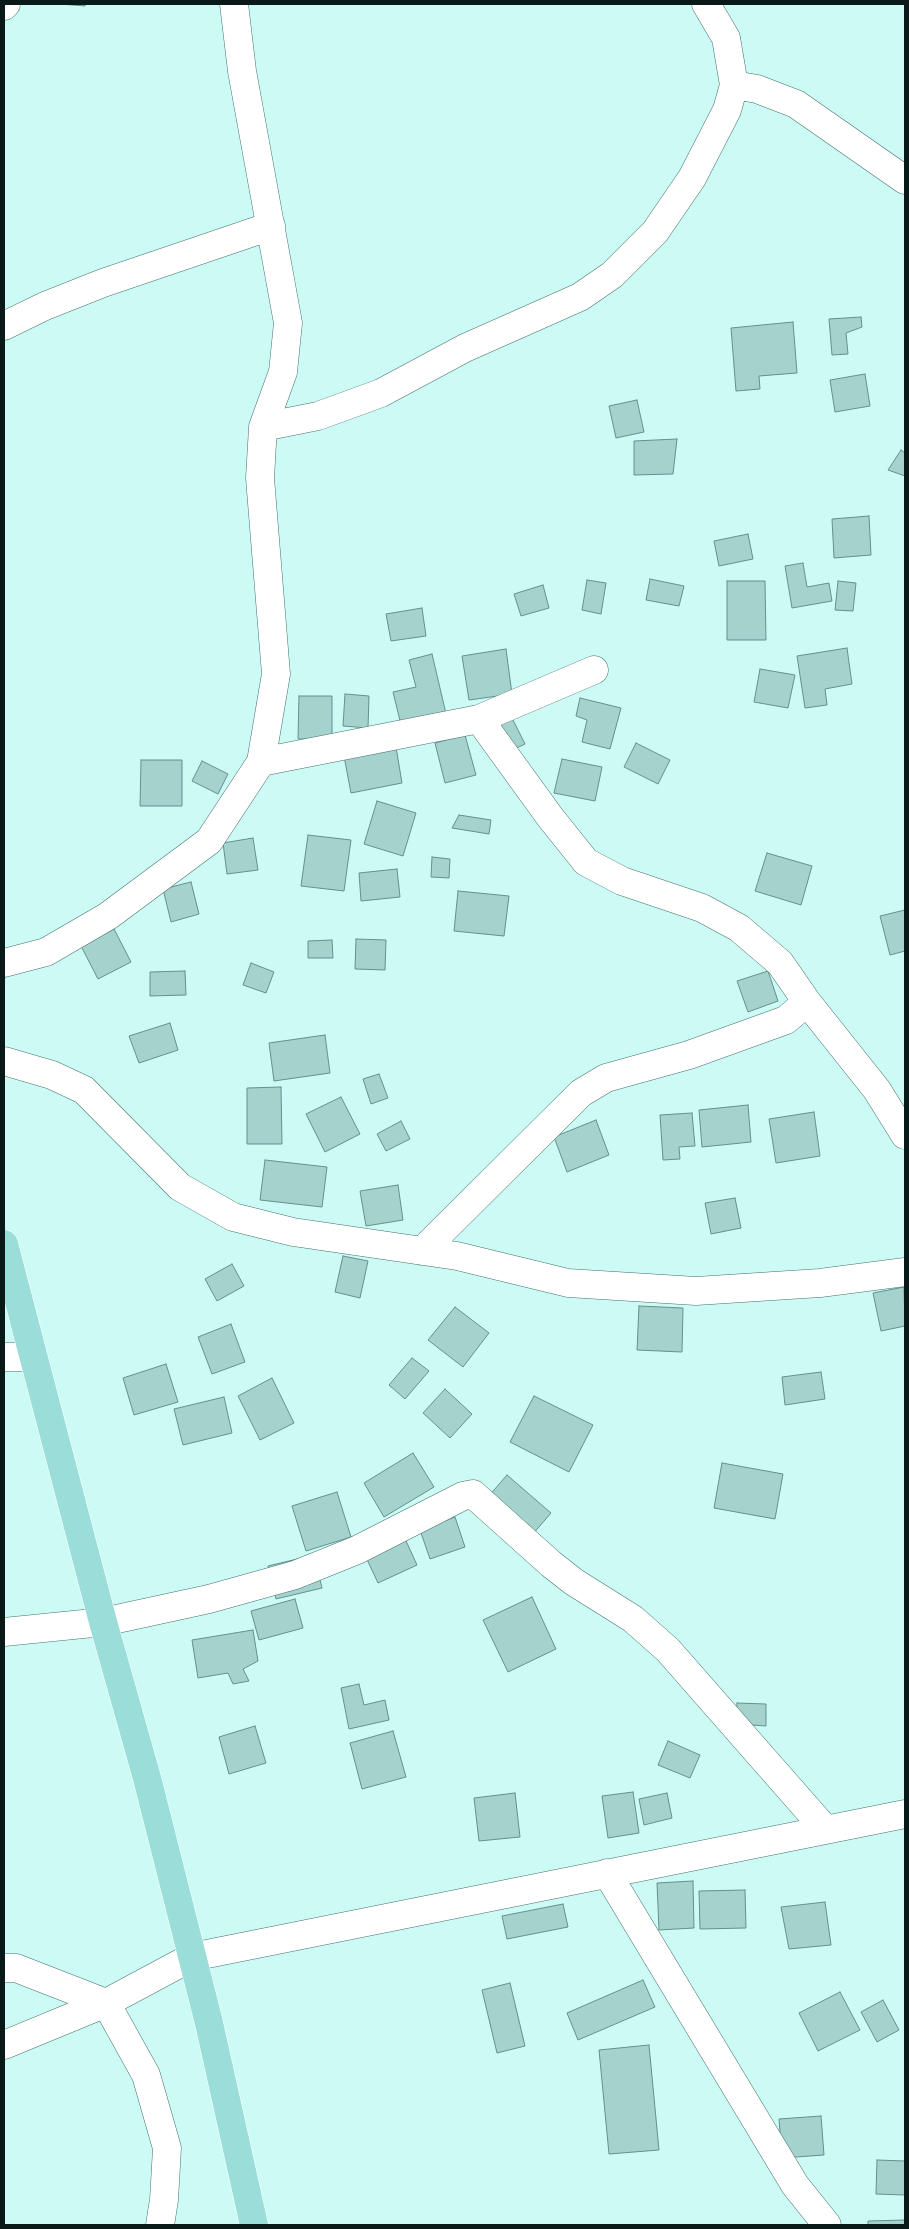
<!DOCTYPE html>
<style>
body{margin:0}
#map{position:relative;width:909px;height:2229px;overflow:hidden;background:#ccfbf5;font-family:Raleway,sans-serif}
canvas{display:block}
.frame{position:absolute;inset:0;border:5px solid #081918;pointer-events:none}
</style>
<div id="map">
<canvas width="909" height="2229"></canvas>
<div class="frame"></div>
</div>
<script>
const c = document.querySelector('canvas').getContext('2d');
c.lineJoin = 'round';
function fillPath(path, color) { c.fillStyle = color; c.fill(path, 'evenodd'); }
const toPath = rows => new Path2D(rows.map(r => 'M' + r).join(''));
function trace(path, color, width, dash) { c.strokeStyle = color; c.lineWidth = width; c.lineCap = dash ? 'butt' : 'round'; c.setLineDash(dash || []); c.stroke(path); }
const building = toPath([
 [60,4,86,4,85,6,60,4],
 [861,317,862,327,846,333,848,354,832,355,829,319,861,317],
 [793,322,797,373,759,376,760,389,736,391,731,328,793,322],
 [865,374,870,406,835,412,830,380,865,374],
 [637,400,644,432,616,438,609,406,637,400],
 [677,439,673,474,634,475,634,441,677,439],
 [901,450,905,453,905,476,888,470,901,450],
 [869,516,871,555,834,558,832,519,869,516],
 [748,534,753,559,719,566,714,541,748,534],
 [803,563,807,587,829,583,832,601,792,608,785,566,803,563],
 [650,579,684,586,679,606,646,600,650,579],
 [587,580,606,583,601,614,582,610,587,580],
 [727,581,765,581,766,640,727,640,727,581],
 [838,581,856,583,853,611,835,610,838,581],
 [543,585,549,608,521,616,514,594,543,585],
 [422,608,426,636,391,641,386,614,422,608],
 [847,648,852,684,825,689,827,705,805,708,797,656,847,648],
 [506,649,512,694,469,700,462,656,506,649],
 [432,654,447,718,402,729,393,692,416,687,409,660,432,654],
 [760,669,795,675,788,708,754,702,760,669],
 [345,694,369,696,368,728,343,726,345,694],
 [299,696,332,696,332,739,298,739,299,696],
 [580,698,621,708,610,749,582,742,587,720,576,716,580,698],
 [511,716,525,744,506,753,492,725,511,716],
 [465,735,476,775,445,783,435,743,465,735],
 [636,743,670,760,658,784,624,767,636,743],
 [396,747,402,783,351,793,344,756,396,747],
 [562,759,602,767,595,801,554,793,562,759],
 [141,760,182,760,182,806,140,806,141,760],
 [202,761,228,774,218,794,192,781,202,761],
 [377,801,416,813,403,856,364,844,377,801],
 [459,815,491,820,489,834,452,828,459,815],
 [308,835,351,840,344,891,301,886,308,835],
 [253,838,258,870,227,874,223,843,253,838],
 [767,853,812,866,801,905,755,891,767,853],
 [432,857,450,859,449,878,431,877,432,857],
 [397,869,400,897,361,901,359,873,397,869],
 [191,882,199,914,171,922,163,889,191,882],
 [458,891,509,896,504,936,454,931,458,891],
 [905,910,905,951,890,955,880,916,905,910],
 [114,929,131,962,98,979,81,946,114,929],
 [356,939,386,940,385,970,355,969,356,939],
 [332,940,333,958,308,958,308,941,332,940],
 [251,963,274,972,266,993,243,985,251,963],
 [185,971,186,995,150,996,150,972,185,971],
 [768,971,778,1001,748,1012,737,981,768,971],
 [170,1023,178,1050,139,1063,129,1036,170,1023],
 [325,1035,330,1073,274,1081,269,1043,325,1035],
 [379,1074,388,1098,371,1104,363,1079,379,1074],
 [281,1087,282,1144,247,1144,247,1088,281,1087],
 [341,1097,360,1134,325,1152,306,1114,341,1097],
 [748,1105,751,1142,702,1147,699,1110,748,1105],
 [814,1112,820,1156,776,1163,769,1119,814,1112],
 [692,1113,695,1146,679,1147,680,1159,663,1160,660,1115,692,1113],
 [596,1120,609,1155,567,1172,554,1137,596,1120],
 [401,1121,410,1139,386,1151,377,1134,401,1121],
 [265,1160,327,1167,322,1207,260,1200,265,1160],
 [398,1185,403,1220,366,1226,360,1191,398,1185],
 [735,1198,741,1228,711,1234,705,1203,735,1198],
 [343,1256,368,1261,360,1298,335,1292,343,1256],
 [232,1264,244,1286,217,1301,205,1279,232,1264],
 [904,1287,905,1326,881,1331,873,1293,904,1287],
 [639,1306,683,1308,682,1352,637,1350,639,1306],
 [455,1307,489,1333,463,1367,428,1340,455,1307],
 [231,1324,245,1362,212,1374,198,1337,231,1324],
 [412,1358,429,1371,405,1399,389,1385,412,1358],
 [166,1364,178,1402,134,1415,123,1378,166,1364],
 [821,1372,825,1399,785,1405,782,1377,821,1372],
 [272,1378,294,1423,260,1440,238,1396,272,1378],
 [445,1389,472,1414,450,1438,423,1413,445,1389],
 [534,1396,593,1425,569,1472,510,1442,534,1396],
 [224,1397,232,1433,183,1445,174,1409,224,1397],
 [413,1453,434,1487,384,1517,364,1483,413,1453],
 [722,1463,783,1474,775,1519,714,1508,722,1463],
 [507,1475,551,1513,532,1535,488,1497,507,1475],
 [337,1492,351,1537,306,1551,292,1506,337,1492],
 [455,1517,465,1547,430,1559,420,1530,455,1517],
 [402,1532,417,1565,378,1583,363,1551,402,1532],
 [314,1555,322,1588,276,1599,268,1566,314,1555],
 [532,1597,556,1649,508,1672,483,1620,532,1597],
 [295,1599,303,1628,259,1640,251,1611,295,1599],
 [253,1630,258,1661,243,1669,249,1681,233,1684,228,1673,198,1678,192,1640,253,1630],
 [359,1684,364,1705,385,1700,389,1720,349,1729,341,1688,359,1684],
 [737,1703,766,1704,766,1726,736,1724,737,1703],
 [255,1726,266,1763,229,1774,219,1737,255,1726],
 [393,1731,406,1777,362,1789,350,1743,393,1731],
 [668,1741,700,1755,690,1778,658,1765,668,1741],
 [633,1792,639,1833,608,1838,602,1796,633,1792],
 [515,1793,520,1837,479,1841,474,1798,515,1793],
 [667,1793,672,1818,644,1825,639,1799,667,1793],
 [693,1881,694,1928,659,1930,657,1883,693,1881],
 [745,1890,746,1928,700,1929,699,1891,745,1890],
 [825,1902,831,1945,789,1949,781,1907,825,1902],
 [563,1904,568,1927,507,1939,502,1916,563,1904],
 [643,1980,655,2007,578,2040,567,2013,643,1980],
 [510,1983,525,2046,497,2053,482,1990,510,1983],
 [840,1992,860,2030,818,2051,799,2013,840,1992],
 [883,2000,899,2030,877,2042,861,2012,883,2000],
 [649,2045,659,2150,609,2154,599,2050,649,2045],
 [821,2116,824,2155,782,2158,779,2119,821,2116],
 [877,2160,905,2161,905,2195,876,2194,877,2160],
 [905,2220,905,2225,868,2225,868,2221,905,2220]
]);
fillPath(building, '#a4d2cd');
trace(building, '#65908c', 1);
const minor = toPath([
 [4,6,6,4],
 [734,85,757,89,796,104,905,180],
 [4,326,45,306,103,283,271,226],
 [263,427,318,416,381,393,465,348,580,297,612,275,655,232,692,178,727,110,734,85,726,38,706,4],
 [261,762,479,719,594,670],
 [4,963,46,952,108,916,209,841,261,762,276,674,260,478,263,427,283,372,288,323,242,71,234,4],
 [807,1002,877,1090,905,1135],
 [4,1061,52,1075,84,1090,180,1187,233,1217,293,1232,457,1256,568,1283,696,1291,820,1283,905,1272],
 [422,1251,581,1093,606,1078,689,1055,786,1020,807,1002,780,963,739,928,702,908,622,881,586,862,550,817,479,719],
 [4,1357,33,1357],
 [4,1632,103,1622,209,1599,295,1575,357,1550,463,1496,473,1494,551,1564,574,1582,633,1619,668,1650,825,1829],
 [607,1873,795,2185,827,2225],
 [4,1968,16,1968,106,2003,146,2075,167,2148,164,2200,160,2225],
 [4,2045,106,2003,192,1957,905,1814]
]);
const major = toPath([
 [4,1244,103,1622,147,1778,209,2023,254,2225]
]);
trace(minor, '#46706c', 29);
trace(major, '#fff', 29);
trace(minor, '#fff', 28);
trace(major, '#9bddd8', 28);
</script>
